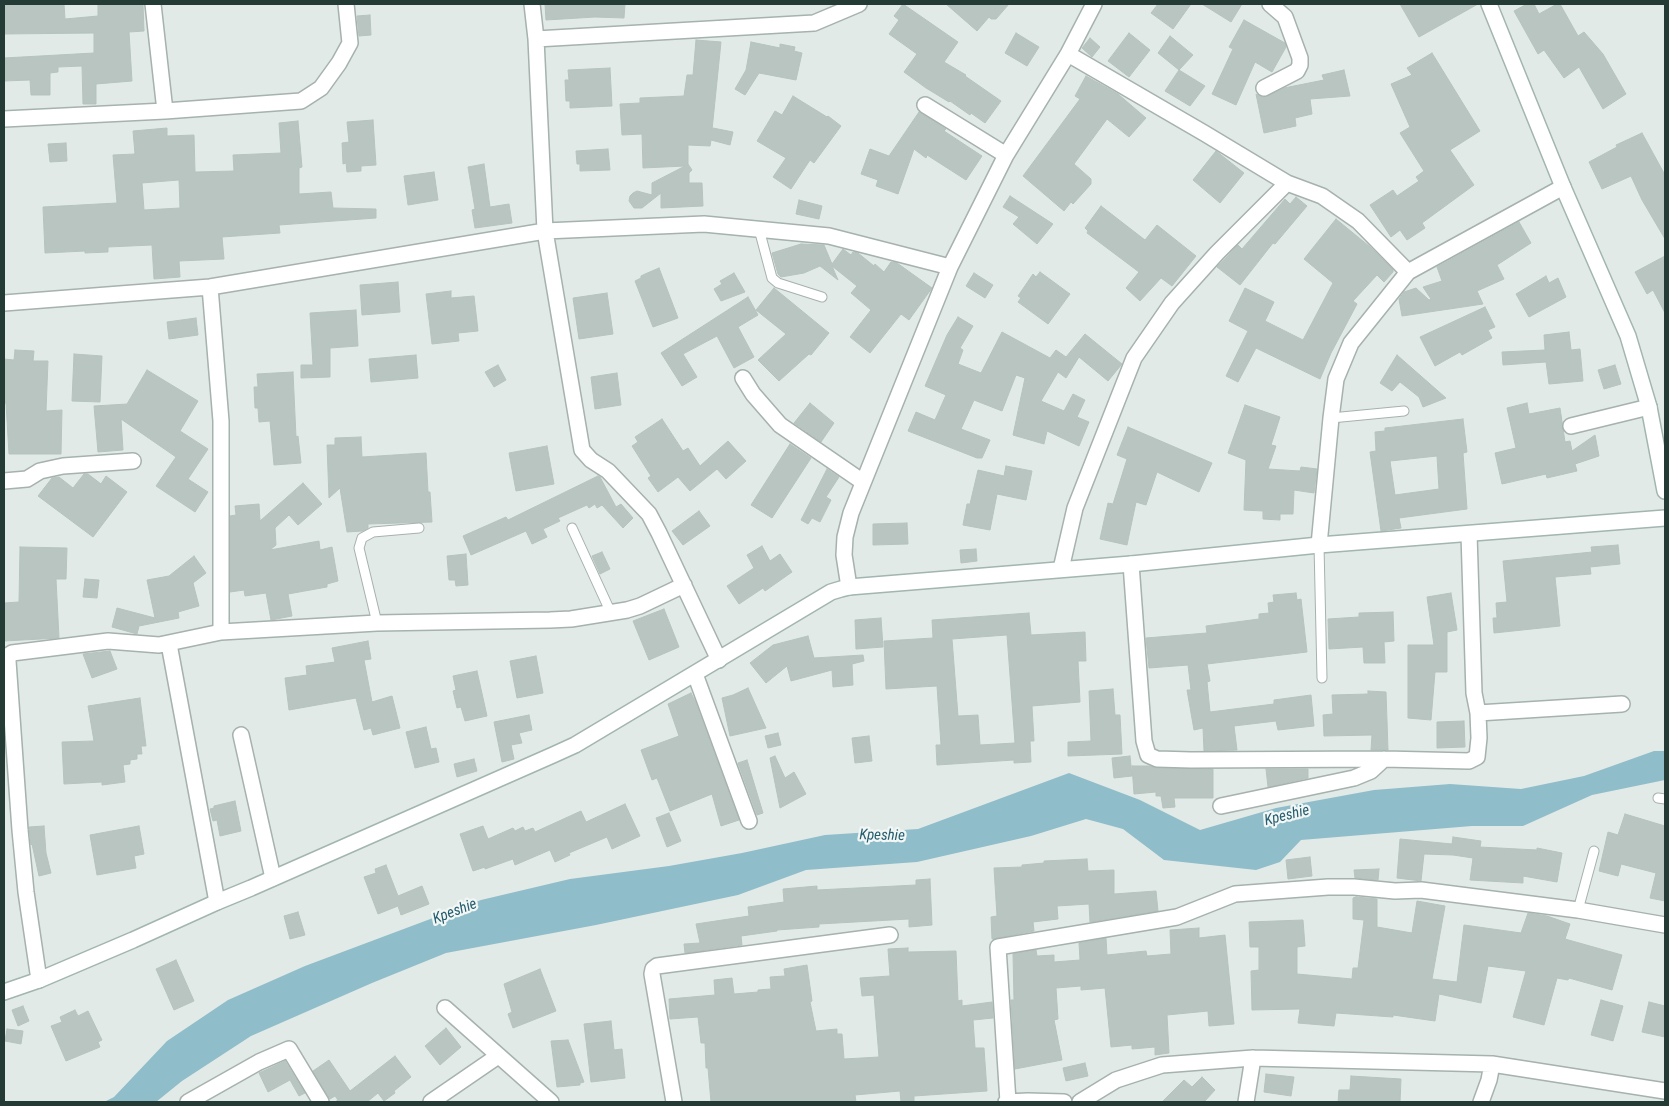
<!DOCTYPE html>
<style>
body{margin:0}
#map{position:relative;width:1669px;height:1106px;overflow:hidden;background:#e2eae7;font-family:"Roboto Condensed",sans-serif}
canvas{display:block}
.frame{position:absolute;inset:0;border:5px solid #243a35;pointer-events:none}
</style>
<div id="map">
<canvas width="1669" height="1106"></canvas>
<div class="frame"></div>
</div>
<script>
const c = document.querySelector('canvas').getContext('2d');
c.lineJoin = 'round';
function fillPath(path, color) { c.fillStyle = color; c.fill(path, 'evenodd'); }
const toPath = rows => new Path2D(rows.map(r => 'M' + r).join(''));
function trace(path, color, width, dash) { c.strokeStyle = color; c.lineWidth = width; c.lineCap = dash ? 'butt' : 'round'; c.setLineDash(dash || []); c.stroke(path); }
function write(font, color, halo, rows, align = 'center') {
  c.font = font + ' "Roboto Condensed",sans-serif'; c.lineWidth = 4.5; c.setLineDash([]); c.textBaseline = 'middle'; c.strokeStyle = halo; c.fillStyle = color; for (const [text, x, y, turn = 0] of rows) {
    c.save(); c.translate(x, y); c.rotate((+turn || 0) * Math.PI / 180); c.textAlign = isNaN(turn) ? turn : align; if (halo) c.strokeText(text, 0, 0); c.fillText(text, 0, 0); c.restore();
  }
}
fillPath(toPath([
 [1654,751,1665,751,1665,780,1592,795,1523,826,1472,826,1301,840,1280,862,1256,870,1164,860,1123,829,1086,819,1031,836,917,862,806,870,738,895,596,925,446,953,372,983,251,1036,182,1081,156,1102,104,1102,114,1097,167,1041,228,1000,305,966,481,900,570,879,669,866,742,853,825,835,918,829,1069,773,1140,800,1200,830,1276,808,1374,790,1450,784,1521,789,1584,776]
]), '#90bdca');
const building = toPath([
 [4,4,64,4,65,19,98,16,98,4,143,4,144,31,129,32,132,81,96,84,96,104,83,104,82,66,58,67,58,72,50,73,50,95,31,95,30,80,4,81,4,58,94,53,94,33,4,34,4,4],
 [545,4,625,4,624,18,595,17,546,20,545,4],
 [903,4,958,42,944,62,966,75,965,76,1001,101,985,123,971,113,970,115,950,101,949,102,926,88,904,72,917,54,889,34,899,20,894,16,903,4],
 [946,4,1009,4,996,19,991,19,989,17,977,31,946,4],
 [1158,4,1191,4,1173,29,1151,13,1158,4],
 [1202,4,1242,4,1231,22,1202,4],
 [1400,4,1478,4,1419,37,1400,4],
 [1527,4,1534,4,1539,14,1557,4,1560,4,1578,36,1584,32,1603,54,1626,94,1603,109,1579,67,1564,78,1544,50,1538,54,1514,11,1527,4],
 [370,15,371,35,359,36,357,16,370,15],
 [1244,20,1285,43,1286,47,1272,72,1255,62,1236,105,1212,94,1233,49,1229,47,1244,20],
 [1016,33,1039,47,1027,66,1005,53,1016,33],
 [1129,33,1150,50,1129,77,1108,61,1129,33],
 [1170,36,1193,55,1179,70,1158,53,1170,36],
 [1090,38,1100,47,1092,57,1082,48,1090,38],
 [696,40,721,42,712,130,713,128,733,132,730,145,711,140,710,146,688,145,688,164,692,170,689,173,689,183,702,183,703,206,661,208,661,193,642,208,634,208,629,201,630,196,633,193,637,191,652,195,652,183,685,166,643,168,642,134,622,135,620,104,640,103,640,98,684,96,687,75,693,75,696,40],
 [751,42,780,48,780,44,795,47,794,51,802,53,796,80,759,73,745,95,735,89,746,70,751,42],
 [1432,53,1480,131,1450,150,1474,185,1422,223,1425,228,1407,240,1400,230,1391,237,1370,205,1393,190,1397,196,1419,181,1416,177,1424,171,1400,133,1410,127,1391,84,1412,75,1407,68,1432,53],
 [610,68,612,106,570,108,570,101,566,101,565,80,569,80,568,70,610,68],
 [1179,70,1205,86,1190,106,1165,91,1179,70],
 [1344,70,1350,96,1310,99,1312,114,1295,118,1296,126,1264,133,1256,94,1263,97,1268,96,1284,88,1324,80,1322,75,1344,70],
 [1086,76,1118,94,1146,118,1129,137,1107,119,1074,164,1091,179,1091,184,1073,204,1071,202,1064,211,1023,176,1080,99,1075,96,1086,76],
 [793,96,827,117,828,116,841,126,814,163,810,160,791,189,773,177,786,158,757,141,775,111,782,115,793,96],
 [919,112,946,129,944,131,982,156,966,180,927,155,926,158,914,149,898,194,876,186,878,180,861,174,870,149,889,156,919,112],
 [373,120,376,165,361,166,361,171,347,172,346,163,343,164,342,143,349,142,347,122,373,120],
 [298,121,302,167,299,168,299,194,331,192,333,208,376,209,376,218,279,225,280,233,222,237,224,259,179,261,180,277,154,279,152,245,108,247,108,252,85,253,85,251,45,253,43,207,117,203,113,155,135,154,133,131,167,128,167,136,194,135,195,172,234,171,233,155,281,153,279,123,298,121],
 [179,180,180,208,144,210,142,183,179,180],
 [1642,133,1665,175,1665,239,1642,200,1631,176,1602,189,1589,162,1617,147,1616,145,1642,133],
 [66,143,67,161,50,162,48,144,66,143],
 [608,149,610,170,580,171,580,164,577,164,576,151,608,149],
 [1216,151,1244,173,1220,203,1193,180,1216,151],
 [484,164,490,207,509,204,512,223,475,228,472,210,475,209,468,167,484,164],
 [434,172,438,200,408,205,404,176,434,172],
 [1010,196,1053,224,1037,244,1013,224,1019,217,1003,207,1010,196],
 [1296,197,1307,206,1275,244,1273,243,1240,285,1217,267,1238,245,1242,249,1285,199,1290,204,1296,197],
 [799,200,822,206,819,219,796,214,799,200],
 [1101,206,1145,240,1157,225,1196,256,1172,286,1161,278,1140,301,1126,288,1139,272,1087,233,1088,231,1085,228,1101,206],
 [1336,219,1369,246,1393,270,1393,272,1384,282,1377,275,1353,301,1357,304,1331,353,1320,379,1256,348,1238,382,1226,376,1248,331,1229,321,1245,288,1274,302,1265,321,1303,340,1333,283,1304,259,1336,219],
 [1519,222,1531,243,1497,265,1504,279,1477,291,1483,304,1402,316,1399,299,1404,292,1416,288,1429,300,1431,299,1423,287,1442,281,1437,267,1519,222],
 [801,244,824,245,832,264,843,249,851,255,853,252,858,253,874,266,875,264,884,272,891,262,897,263,932,288,909,320,901,314,870,353,850,337,871,310,851,293,857,286,832,266,838,280,820,266,804,273,781,277,778,274,772,253,801,244],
 [1665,256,1665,313,1653,290,1647,294,1635,272,1665,256],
 [659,268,678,318,653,327,635,281,641,278,641,276,645,274,659,268],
 [1040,272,1070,294,1048,324,1018,302,1021,298,1018,296,1033,274,1036,277,1040,272],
 [734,273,745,292,721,301,714,289,722,284,720,281,734,273],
 [974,273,993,285,985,298,966,286,974,273],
 [1546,276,1549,283,1558,278,1566,297,1529,317,1516,294,1546,276],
 [398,282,400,312,362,315,360,285,398,282],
 [774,288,829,333,811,355,809,354,779,381,758,360,786,334,756,310,774,288],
 [451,291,451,298,474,296,478,331,458,333,459,341,432,344,426,294,451,291],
 [607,293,613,334,579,339,573,298,607,293],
 [748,297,758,315,738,327,754,357,734,368,717,336,683,354,697,377,682,386,661,353,748,297],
 [1485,307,1495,327,1488,330,1492,338,1462,355,1460,352,1435,366,1420,337,1485,307],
 [356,310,358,346,330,348,330,377,301,378,301,365,313,365,310,313,356,310],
 [958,317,973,326,960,348,963,350,958,364,981,373,1002,332,1050,358,1056,350,1066,357,1085,334,1122,364,1108,381,1079,357,1066,378,1058,372,1041,401,1064,411,1073,394,1085,400,1077,417,1089,422,1079,446,1047,431,1044,444,1013,435,1025,378,1016,375,1002,411,974,400,961,429,990,440,982,458,977,458,908,431,916,412,935,420,946,395,925,386,947,335,958,317],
 [196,318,198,335,169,339,167,322,196,318],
 [1569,332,1571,350,1580,349,1583,381,1549,384,1546,362,1503,365,1502,352,1545,350,1544,335,1569,332],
 [15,350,34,351,33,361,48,361,46,411,62,410,61,454,9,454,6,403,4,403,4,359,14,360,15,350],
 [74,354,102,356,100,402,72,401,74,354],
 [416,355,418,378,371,382,369,359,416,355],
 [1397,355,1446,398,1423,407,1419,397,1400,382,1392,391,1380,383,1397,355],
 [498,365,506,380,494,387,485,372,498,365],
 [1615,365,1621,384,1604,389,1598,370,1615,365],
 [147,370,198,401,180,431,208,449,188,479,208,492,195,512,156,486,176,457,121,419,123,450,98,452,94,406,127,404,147,370],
 [293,372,296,437,298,436,301,463,274,465,270,421,259,422,258,408,255,408,254,387,258,387,257,374,293,372],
 [617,373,621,405,595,409,591,377,617,373],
 [810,403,834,423,821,442,794,423,810,403],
 [1527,403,1529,414,1560,408,1565,442,1570,441,1572,451,1595,435,1599,456,1575,464,1577,471,1547,478,1546,474,1502,484,1495,453,1516,448,1507,408,1527,403],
 [1245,405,1280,417,1271,445,1276,446,1268,469,1300,471,1301,467,1317,469,1314,493,1294,490,1293,514,1280,514,1280,520,1263,519,1263,511,1244,510,1246,460,1228,453,1245,405],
 [662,419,683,451,688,448,700,466,728,441,746,461,726,479,717,469,690,491,678,477,658,492,648,478,651,476,632,446,638,442,635,437,662,419],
 [1463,419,1467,452,1463,453,1467,509,1399,518,1401,528,1381,531,1370,452,1376,451,1375,432,1385,431,1385,428,1463,419],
 [1437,456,1439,489,1395,495,1390,461,1437,456],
 [1128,427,1212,463,1199,492,1157,472,1146,505,1136,502,1127,545,1100,539,1108,503,1113,504,1127,459,1117,455,1128,427],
 [361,437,362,457,426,453,428,492,430,492,432,522,368,524,368,528,363,531,347,532,340,488,329,498,327,445,335,445,335,438,361,437],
 [790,444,811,458,772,518,751,505,790,444],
 [547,446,554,484,516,491,509,453,547,446],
 [1006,466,1032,471,1026,500,997,494,990,530,963,525,967,504,970,504,978,470,1004,476,1006,466],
 [827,469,839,477,826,497,831,500,820,522,812,518,808,524,801,520,827,469],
 [84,474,88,474,101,484,106,476,127,492,93,537,38,496,52,478,59,477,73,488,84,474],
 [598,476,600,477,616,507,621,504,633,518,623,528,602,505,597,508,595,504,589,508,587,505,558,518,560,521,543,529,547,537,532,544,526,531,471,555,463,536,506,517,508,520,598,476],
 [303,483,322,504,298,525,289,515,275,528,276,545,270,550,319,541,320,550,332,547,338,581,327,584,327,587,288,594,292,616,271,620,266,593,245,596,244,590,230,592,230,516,236,515,235,506,259,504,260,521,303,483],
 [699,511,710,526,683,545,672,531,699,511],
 [907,523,908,544,873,545,873,524,907,523],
 [1618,545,1620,564,1590,567,1591,574,1555,577,1560,626,1494,633,1493,618,1497,618,1496,603,1507,602,1503,561,1592,552,1591,547,1618,545],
 [762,546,770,561,780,554,792,572,765,591,763,588,739,604,727,586,754,568,747,555,762,546],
 [20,547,67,548,66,579,56,579,59,638,4,641,4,603,19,602,20,547],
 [976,549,977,561,961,563,960,550,976,549],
 [602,552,610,569,600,574,592,556,602,552],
 [466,554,468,585,456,586,455,580,449,580,447,556,466,554],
 [194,556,206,573,193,583,199,606,178,612,179,618,139,626,137,634,112,627,117,608,155,618,147,580,169,576,194,556],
 [85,579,99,580,97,598,83,597,85,579],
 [1296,593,1297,600,1301,599,1307,652,1207,664,1210,681,1207,682,1210,712,1274,704,1274,700,1311,695,1314,726,1278,730,1276,721,1234,726,1237,750,1204,751,1203,728,1194,730,1187,690,1191,690,1188,665,1149,668,1146,638,1207,633,1206,626,1259,619,1259,614,1269,613,1268,603,1274,602,1273,595,1296,593],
 [1451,593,1457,630,1447,632,1447,672,1435,672,1431,720,1408,718,1408,645,1434,645,1427,597,1451,593],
 [664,609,679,647,649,660,633,621,664,609],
 [1393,612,1394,641,1384,642,1385,663,1364,663,1363,647,1329,649,1328,619,1359,617,1359,613,1393,612],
 [1029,613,1031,635,1085,632,1086,661,1078,661,1080,702,1032,706,1034,741,1030,741,1031,762,1014,763,1014,760,937,765,936,745,941,745,937,686,886,689,884,641,933,638,932,620,1029,613],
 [1007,635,1015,743,980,745,978,715,958,716,952,639,1007,635],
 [881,618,883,647,856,649,855,620,881,618],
 [808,636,814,658,863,655,864,661,852,664,853,685,833,687,832,670,791,681,787,666,766,683,750,663,773,645,808,636],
 [368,641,371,659,364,660,372,702,392,696,400,728,373,735,371,728,364,730,356,698,289,710,285,678,307,675,306,666,335,662,332,648,368,641],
 [110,651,117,669,92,678,83,654,110,651],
 [536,656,543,693,517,698,510,661,536,656],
 [477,671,487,716,465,721,461,707,457,708,453,691,456,690,453,676,477,671],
 [748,688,766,728,730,736,722,698,733,695,748,688],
 [1113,689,1115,715,1120,715,1122,754,1068,756,1068,742,1091,741,1089,691,1113,689],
 [1368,691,1386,692,1388,750,1371,750,1372,735,1324,736,1323,715,1333,714,1332,695,1368,694,1368,691],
 [691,693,695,701,739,820,721,826,712,794,670,811,657,778,652,780,641,750,679,736,668,704,691,693],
 [140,698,146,746,141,746,142,754,137,754,137,759,130,760,130,764,123,765,125,782,102,785,102,782,64,784,62,742,94,741,88,706,140,698],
 [529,715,532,730,519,733,522,743,511,745,514,759,502,762,494,722,529,715],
 [1464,721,1465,747,1437,748,1437,722,1464,721],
 [426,727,431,749,436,748,439,762,415,768,406,732,426,727],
 [778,733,781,745,768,748,765,736,778,733],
 [869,736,872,761,855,763,852,738,869,736],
 [775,756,785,778,794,772,806,794,780,808,770,758,775,756],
 [1130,756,1132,776,1114,778,1112,758,1130,756],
 [474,759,477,771,457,777,454,764,474,759],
 [747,760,763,813,757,815,738,763,747,760],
 [1132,766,1149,766,1157,768,1213,769,1213,798,1174,798,1175,807,1163,808,1161,796,1156,796,1156,792,1134,794,1132,766],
 [1266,769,1308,769,1308,778,1268,787,1266,769],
 [235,801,241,831,220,836,217,820,213,821,210,809,214,808,214,806,235,801],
 [625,804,640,836,612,849,607,837,569,853,570,855,555,862,550,850,515,865,513,859,485,869,485,867,473,871,460,834,483,826,488,839,513,828,515,831,523,827,525,831,533,828,535,832,581,811,586,822,625,804],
 [669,813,681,841,667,847,656,818,669,813],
 [1625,814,1665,826,1665,901,1650,898,1656,873,1621,864,1618,876,1599,871,1608,832,1618,835,1625,814],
 [44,826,46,853,51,873,39,876,32,844,31,845,29,827,44,826],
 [139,826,144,854,134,856,136,868,97,875,90,835,139,826],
 [1453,837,1481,841,1480,847,1537,850,1537,848,1562,853,1557,882,1523,876,1523,883,1470,880,1473,858,1453,855,1424,854,1421,881,1397,878,1400,839,1452,844,1453,837],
 [1310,857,1312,876,1288,879,1286,860,1310,857],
 [1087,859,1088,871,1114,870,1114,894,1156,891,1158,911,1090,922,1089,904,1057,906,1058,919,1033,922,1034,931,992,939,991,917,997,916,994,868,1022,867,1022,865,1044,863,1044,861,1087,859],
 [386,865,398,896,422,886,429,904,401,915,398,906,378,914,364,877,376,873,375,869,386,865],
 [1379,869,1378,880,1355,878,1354,870,1379,869],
 [930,879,932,925,909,927,909,919,819,924,819,927,777,930,777,931,741,936,742,945,685,953,684,944,700,943,696,924,749,916,748,907,784,902,783,889,817,886,817,890,916,885,916,880,930,879],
 [1356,897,1377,899,1377,927,1412,933,1417,901,1445,906,1432,979,1457,982,1464,925,1521,933,1528,913,1547,916,1570,924,1565,939,1622,955,1612,990,1569,978,1568,980,1557,978,1544,1025,1513,1017,1526,971,1488,966,1481,1003,1439,994,1435,1021,1393,1015,1393,1017,1336,1013,1334,1026,1298,1023,1300,1009,1252,1010,1251,971,1259,970,1259,947,1250,947,1249,922,1303,920,1305,946,1297,947,1297,974,1352,979,1353,968,1358,968,1364,920,1353,919,1353,898,1356,897],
 [298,912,305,935,290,939,284,916,298,912],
 [1199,928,1199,938,1225,935,1234,1024,1209,1026,1208,1011,1167,1015,1169,1053,1155,1055,1155,1047,1132,1049,1132,1045,1111,1047,1105,988,1081,990,1081,986,1056,988,1058,1019,1054,1020,1062,1060,1015,1069,1011,1000,1014,1000,1013,954,1036,950,1037,956,1054,955,1054,962,1080,960,1079,943,1106,938,1107,955,1146,951,1147,956,1171,954,1170,930,1199,928],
 [908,948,908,952,956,951,958,1001,962,1000,962,1006,992,1002,993,1018,973,1020,975,1048,984,1048,987,1091,914,1096,914,1102,901,1102,900,1091,855,1095,856,1102,711,1102,708,1068,706,1068,705,1043,701,1043,698,1017,670,1019,669,999,715,995,714,980,732,978,734,994,758,992,758,990,771,989,770,977,785,976,784,969,807,965,812,1001,810,1002,816,1031,837,1029,837,1034,842,1034,844,1059,879,1057,874,995,862,996,860,978,890,976,888,949,908,948],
 [176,960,194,1001,174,1010,156,969,176,960],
 [540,969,556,1011,513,1028,508,1014,512,1012,504,984,540,969],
 [1601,1000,1623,1006,1613,1041,1591,1035,1601,1000],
 [1649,1002,1665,1006,1665,1037,1642,1032,1649,1002],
 [23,1006,29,1021,18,1026,12,1010,23,1006],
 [75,1010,78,1016,88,1011,102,1040,98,1042,100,1047,66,1061,51,1026,62,1022,60,1017,75,1010],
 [611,1021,614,1050,622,1049,625,1078,591,1082,584,1024,611,1021],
 [446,1028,461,1047,440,1065,425,1046,446,1028],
 [7,1029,23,1031,21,1044,5,1041,7,1029],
 [568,1040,584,1082,580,1083,580,1085,557,1087,551,1041,568,1040],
 [395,1056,411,1077,394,1091,395,1093,384,1101,378,1093,367,1102,335,1102,338,1100,335,1096,330,1099,313,1071,329,1060,350,1091,395,1056],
 [285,1061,305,1093,299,1096,290,1080,268,1092,259,1073,285,1061],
 [1085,1063,1088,1076,1066,1081,1063,1068,1085,1063],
 [1266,1074,1294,1077,1291,1096,1264,1092,1266,1074],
 [1351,1076,1401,1079,1400,1102,1338,1102,1339,1090,1350,1090,1351,1076],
 [1202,1077,1215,1090,1204,1102,1162,1102,1184,1080,1192,1087,1202,1077]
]);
fillPath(building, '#b8c5c0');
trace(building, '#b5c3be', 1);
const lane = toPath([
 [759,229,772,278,778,283,822,297],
 [1331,418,1404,411],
 [572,528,611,613],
 [1319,545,1322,678],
 [377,623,359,548,362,538,373,532,419,528],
 [1658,798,1665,799],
 [1578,910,1594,851]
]);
const street = toPath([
 [153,4,165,111],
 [532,4,536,39,545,231,582,450,591,460,608,471,649,514,659,533,719,660],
 [536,39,814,23,859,4],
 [1068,54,1204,133,1287,183,1322,196,1358,221,1408,272],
 [1264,88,1297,71,1300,65,1300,58,1285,17,1270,4],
 [925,105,1006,155],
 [4,119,165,111,301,101,321,88,339,63,350,43,346,4],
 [210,287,221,421,221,632],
 [4,303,210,287,545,231,704,224,829,236,950,267],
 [743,378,753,394,780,425,863,482],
 [1571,426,1649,407],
 [4,481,27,479,40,471,63,466,133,461],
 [1319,545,1331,418,1336,379,1351,343,1408,272,1563,187],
 [1131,564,1144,741,1148,755,1157,759,1191,760,1384,759,1469,761,1477,757,1479,738,1478,713,1474,693,1469,534],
 [1061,569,1075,508,1134,358,1172,303,1217,253,1287,183],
 [849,587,844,555,845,537,851,513,950,267,1006,155,1068,54,1094,4],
 [169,644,217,902],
 [695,674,749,821],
 [1478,713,1622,704],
 [241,735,273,878],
 [1221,806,1354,778,1371,771,1384,759],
 [39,980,26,892,20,830,8,661,9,655,12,653,108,641,159,645,221,632,377,623,550,620,571,619,627,610,640,606,684,585],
 [445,1008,551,1102],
 [188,1102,259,1062,289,1049,321,1102],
 [431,1102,498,1056],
 [674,1102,652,974,653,969,657,966,890,935],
 [1006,1102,1028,1101,1064,1102],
 [1008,1102,998,947,1177,917,1235,894,1328,887,1354,887,1395,891,1421,890,1578,910,1665,925],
 [1080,1102,1116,1080,1162,1065,1253,1058,1492,1064,1665,1091],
 [1246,1102,1253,1058],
 [1481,1102,1489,1080,1492,1064]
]);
const secondary = toPath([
 [1489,4,1563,187,1628,336,1649,407,1665,491],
 [4,992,39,980,133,940,217,902,251,888,553,755,575,745,831,592,841,589,849,587,1131,564,1319,545,1665,518]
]);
trace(lane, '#a5b2ae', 11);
trace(street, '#a5b2ae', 18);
trace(secondary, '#a2b5b0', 18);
trace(lane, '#fff', 9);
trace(street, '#fff', 15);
trace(secondary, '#fff', 15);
write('italic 15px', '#255d6f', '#f2f7f5', [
 ["Kpeshie",1287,816,-14],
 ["Kpeshie",882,836,1],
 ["Kpeshie",455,912,-21]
]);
</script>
